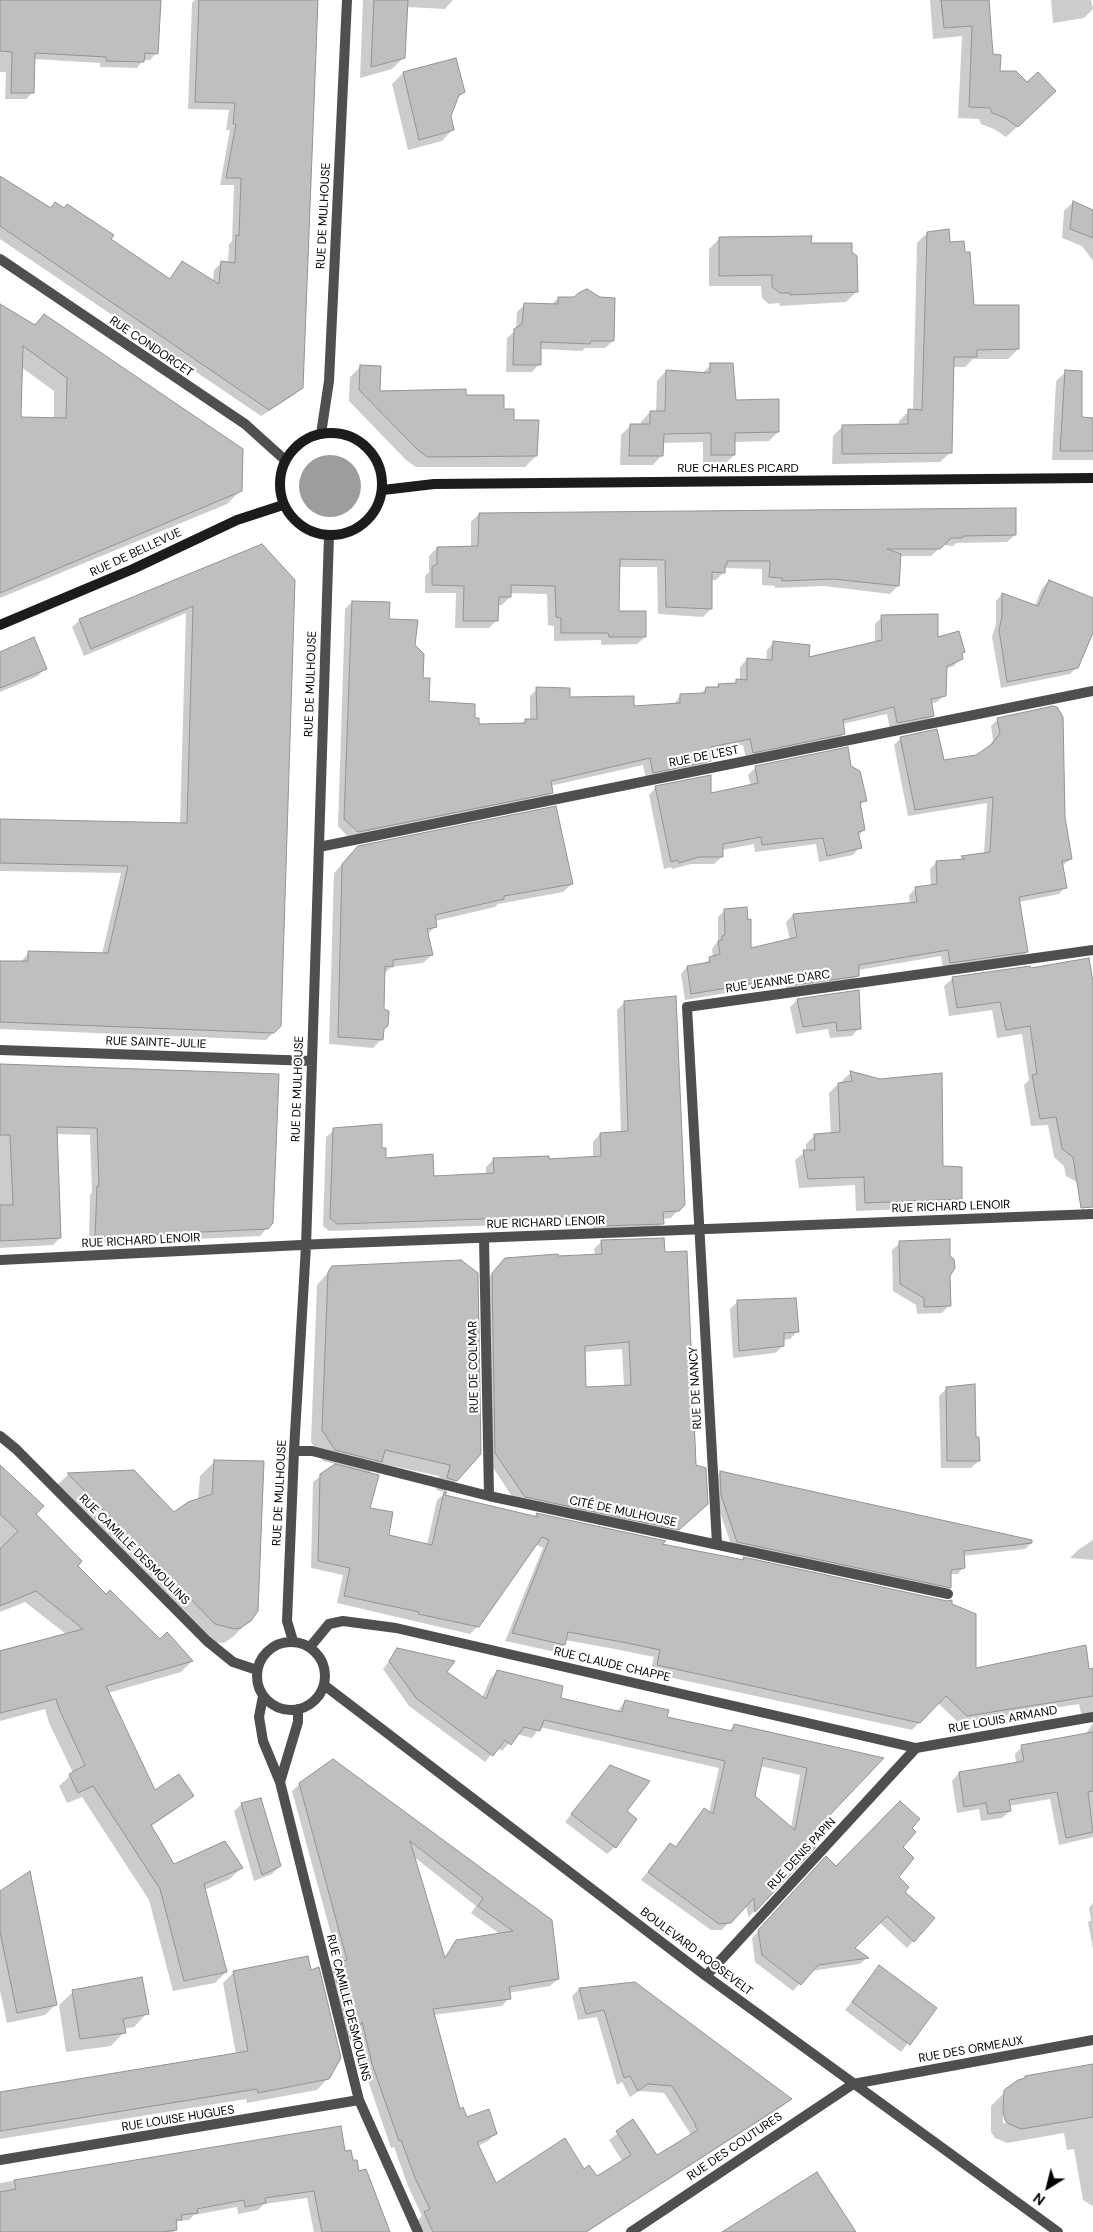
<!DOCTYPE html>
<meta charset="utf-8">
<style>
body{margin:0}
#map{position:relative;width:1093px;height:2232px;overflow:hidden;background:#fff;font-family:"DM Sans",sans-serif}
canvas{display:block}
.north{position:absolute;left:1023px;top:2162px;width:50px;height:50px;-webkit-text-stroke:4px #fff;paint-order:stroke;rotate:216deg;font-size:14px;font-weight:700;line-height:20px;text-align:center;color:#000}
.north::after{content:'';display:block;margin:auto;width:18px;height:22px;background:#000;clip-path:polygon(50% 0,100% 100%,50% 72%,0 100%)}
</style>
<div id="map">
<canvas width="1093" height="2232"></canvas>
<div class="north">N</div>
</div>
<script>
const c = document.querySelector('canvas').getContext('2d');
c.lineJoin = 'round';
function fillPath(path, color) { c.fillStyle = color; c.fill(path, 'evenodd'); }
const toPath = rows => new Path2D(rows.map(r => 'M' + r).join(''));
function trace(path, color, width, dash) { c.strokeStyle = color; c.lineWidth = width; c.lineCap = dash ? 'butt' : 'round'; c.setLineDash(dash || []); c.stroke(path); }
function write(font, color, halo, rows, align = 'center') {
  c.font = font + ' "DM Sans",sans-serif'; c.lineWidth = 4.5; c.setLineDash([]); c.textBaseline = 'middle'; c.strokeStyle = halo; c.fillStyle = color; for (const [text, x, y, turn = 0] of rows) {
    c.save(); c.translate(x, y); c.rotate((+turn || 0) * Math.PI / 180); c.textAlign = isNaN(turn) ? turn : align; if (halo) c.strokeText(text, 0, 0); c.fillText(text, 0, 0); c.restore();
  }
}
fillPath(toPath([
 '299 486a31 31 0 1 1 62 0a31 31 0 1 1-62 0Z'
]), '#9d9d9d');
fillPath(toPath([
 [0,0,159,0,156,53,150,60,143,60,137,68,100,67,100,63,34,59,33,92,26,99,5,99,6,72,0,72],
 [195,0,317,0,302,387,294,395,261,416,0,239,0,177,50,208,55,203,169,279,182,262,213,281,214,270,221,263,228,263,229,244,232,241,234,185,220,185,230,130,226,130,229,110,188,109,192,3],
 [363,0,453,0,445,9,407,7,404,57,392,69,360,78],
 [930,0,987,0,992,56,999,72,1044,102,1006,137,994,129,981,124,979,119,958,118,962,36,933,39],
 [1051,0,1091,0,1093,9,1084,18,1053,23],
 [403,73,464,92,455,100,450,116,453,129,442,141,408,150,392,84],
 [1073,202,1093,211,1093,261,1082,246,1062,238,1064,211],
 [927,233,949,244,973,307,1018,349,1008,359,973,359,965,367,953,367,951,452,940,462,832,464,833,436,843,426,899,425,899,421,909,411,913,411,917,243],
 [720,238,810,245,857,291,846,302,780,306,779,303,769,304,762,298,761,286,709,286,709,249],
 [558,298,600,299,613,341,605,348,585,348,582,351,540,349,539,364,532,372,506,372,507,338,516,330,517,312,524,305,551,305],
 [0,305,33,326,44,315,240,491,227,504,0,598],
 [21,367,54,391,54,419,20,418],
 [711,365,735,401,778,432,769,441,734,442,734,455,725,464,703,464,703,442,662,443,662,455,653,465,620,465,621,435,631,425,641,425,641,422,650,412,656,412,657,381,666,371,702,373],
 [360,367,379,392,464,396,502,410,513,421,536,456,525,467,416,467,406,460,349,401,350,377],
 [1066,372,1081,419,1093,419,1093,460,1052,460,1056,381],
 [479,514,1015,535,1007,542,956,543,953,546,942,545,931,556,899,556,898,586,890,594,824,586,775,588,775,586,762,585,762,569,724,568,724,572,716,580,711,580,711,609,703,617,658,614,657,567,618,567,618,612,645,637,637,644,601,645,601,640,554,641,554,626,548,625,547,594,510,593,510,597,502,605,497,605,497,620,489,628,455,628,456,593,425,593,425,576,429,572,429,556,437,548,471,548,471,522],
 [262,545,273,1033,266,1040,0,1029,0,962,21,962,29,952,102,954,121,873,0,871,0,820,180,824,186,613,84,656,72,627,80,620],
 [1049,581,1093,600,1093,629,1077,667,1070,674,1001,688,992,637,996,624,996,601,1002,594,1035,606,1042,588],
 [352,602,387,621,414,646,428,702,474,719,478,725,522,724,525,721,530,721,530,696,537,689,569,698,633,708,673,705,680,696,700,694,706,689,716,688,719,685,733,684,737,681,740,681,740,667,747,659,766,661,767,650,774,642,808,658,875,643,875,624,882,617,964,651,961,654,961,658,954,666,945,669,945,695,937,702,931,704,933,716,926,723,890,730,887,714,842,724,844,734,837,741,746,759,743,745,710,752,710,760,703,768,646,779,643,765,550,786,552,792,544,800,350,839,338,826,345,609],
 [0,653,45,668,38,676,0,692],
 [998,719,1064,818,1071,859,1062,866,1065,887,1059,894,1019,902,1027,952,1020,959,943,969,941,956,858,970,858,975,851,982,787,991,785,983,685,1000,681,974,687,967,704,964,713,957,712,949,718,941,718,917,725,910,749,949,790,940,786,922,793,915,910,904,909,895,916,888,931,886,930,869,937,862,958,861,962,857,984,854,987,803,908,816,894,745,901,738,943,762,977,756,988,748,993,740,991,726],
 [756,767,850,767,865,800,860,806,864,830,858,836,860,847,853,855,819,862,816,844,755,852,754,844,722,850,722,857,714,864,691,864,672,869,671,867,664,869,649,795,656,787,710,794,751,786,748,775],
 [350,856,572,884,563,892,498,904,495,907,435,921,436,926,427,935,432,955,423,963,391,967,384,974,381,1040,373,1048,329,1044,334,873],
 [1030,970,1093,989,1093,1191,1066,1176,1064,1166,1054,1157,1048,1125,1031,1126,1024,1085,1029,1080,1022,1034,997,1038,992,1010,949,1016,944,986,953,978],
 [858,991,859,1028,852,1036,830,1038,828,1029,796,1034,790,1007,797,1000],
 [625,1002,678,1210,671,1218,662,1219,662,1223,655,1231,594,1233,593,1222,329,1231,323,1226,326,1137,334,1130,380,1149,385,1159,433,1177,486,1175,486,1167,494,1159,548,1160,593,1158,593,1142,600,1134,621,1133,617,1010],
 [0,1065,267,1228,260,1236,89,1244,90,1195,92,1192,90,1135,56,1134,60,1238,53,1245,0,1248],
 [851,1072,942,1168,961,1198,952,1207,856,1211,855,1185,799,1188,795,1160,806,1151,806,1144,815,1135,831,1134,829,1093,838,1084,842,1083,842,1081],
 [602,1241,695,1466,699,1511,670,1536,517,1504,488,1460,485,1282,498,1267,557,1257,595,1255,594,1249],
 [622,1349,624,1387,585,1388,584,1352],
 [900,1243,949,1275,949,1305,942,1313,917,1314,916,1305,893,1291,892,1250],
 [461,1261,457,1480,445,1492,436,1490,439,1476,379,1463,368,1474,368,1509,387,1536,427,1545,437,1500,445,1493,442,1496,534,1517,536,1514,664,1542,660,1545,741,1561,743,1559,947,1602,975,1669,1093,1669,1093,1837,1059,1845,1050,1799,1009,1806,1010,1811,1002,1818,981,1821,979,1809,957,1813,952,1781,959,1773,1016,1764,1015,1754,1022,1747,1085,1735,1093,1723,1088,1718,1082,1718,1079,1704,959,1723,938,1703,912,1730,650,1673,654,1657,620,1650,565,1640,564,1645,556,1652,505,1641,543,1548,535,1544,478,1626,470,1634,337,1603,343,1575,311,1568,313,1482,336,1464,323,1461,311,1442,317,1285,333,1267],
 [737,1302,797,1332,790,1339,782,1340,783,1346,775,1353,733,1358,730,1309],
 [946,1389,979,1461,971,1468,941,1468,939,1396],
 [215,1461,250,1620,234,1636,224,1643,206,1642,53,1489,68,1475,133,1472,174,1513,198,1500,200,1476],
 [0,1468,76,1566,106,1596,160,1641,192,1661,181,1672,108,1693,155,1791,192,1795,181,1806,150,1827,173,1865,241,1868,230,1879,204,1890,226,1972,215,1983,173,1991,149,1900,82,1797,67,1803,59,1786,73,1773,49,1723,45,1709,0,1721,0,1650,66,1634,25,1602,0,1612],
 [720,1472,1031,1543,1025,1549,963,1556,963,1568,958,1574,950,1574,950,1588,945,1593,732,1547,716,1501,715,1478],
 [1093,1540,1093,1560,1070,1558,1078,1550],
 [398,1649,445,1673,482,1698,490,1679,497,1672,559,1699,617,1712,625,1701,666,1718,729,1731,734,1726,882,1759,806,1839,814,1847,755,1911,748,1917,746,1904,722,1930,711,1930,641,1880,670,1844,675,1847,704,1809,709,1813,719,1768,540,1727,532,1738,517,1734,502,1751,497,1747,485,1762,409,1706,383,1669],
 [760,1766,800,1775,791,1828,754,1796],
 [333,1761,551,1921,558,1979,550,1986,508,1993,509,1998,502,2006,433,2015,459,2111,466,2119,496,2133,488,2141,478,2146,495,2185,584,2171,597,2178,623,2162,609,2140,633,2121,656,2157,689,2137,690,2133,664,2093,639,2091,630,2097,622,2082,617,2085,597,2017,578,2020,572,1996,579,1989,790,2099,783,2106,587,2232,423,2232,417,2221,422,2216,408,2186,394,2147,391,2148,365,2072,355,2031,344,2046,325,1972,333,1965,339,1963,292,1791,300,1784],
 [413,1856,476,1906,471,1913,500,1934,457,1941,451,1946,453,1946,442,1964,440,1962,449,1949,443,1958],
 [610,1766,625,1812,615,1847,607,1854,565,1822],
 [242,1804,280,1866,272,1874,254,1881,234,1811],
 [910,1828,901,1847,897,1878,903,1892,933,1918,907,1948,879,1922,853,1948,867,1958,860,1964,811,1971,793,1991,755,1962,752,1938,819,1865,836,1868],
 [0,1893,55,2005,45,2015,7,2023,0,1991],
 [1093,1903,1093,1949,1088,1922,1091,1920,1089,1908],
 [879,1967,935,2008,901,2052,845,2010],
 [234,1972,328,2078,317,2090,247,2103,246,2099,0,2139,0,2094,236,2054,223,1983],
 [73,1992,147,2013,134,2027,124,2029,124,2032,111,2046,66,2052,59,2005],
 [1093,2066,1093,2206,1083,2200,1074,2149,1067,2150,1064,2133,1007,2143,995,2138,991,2132,991,2106,1003,2094,1003,2123,1005,2124,1006,2093,1004,2093,1019,2081,1026,2077],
 [340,2127,344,2153,358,2172,389,2232,314,2232,307,2198,264,2204,258,2210,238,2214,237,2207,194,2215,189,2220,178,2221,174,2232,0,2232,0,2183]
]), '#0003');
const building = toPath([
 [0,0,161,0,158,54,145,53,144,62,106,61,106,57,35,53,34,93,11,93,12,52,0,51,0,0],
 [199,0,318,0,303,388,269,410,0,226,0,176,51,208,55,202,64,208,67,204,114,235,111,239,170,279,182,261,219,284,221,261,235,263,236,235,239,236,241,178,226,178,236,124,233,124,235,103,195,102,199,0],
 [374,0,408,0,405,58,371,67,374,0],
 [941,0,989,0,993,54,1001,55,1000,71,1016,71,1027,82,1038,72,1056,91,1018,127,1005,118,992,113,990,108,969,107,972,26,944,28,941,0],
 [456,58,465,92,459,95,451,116,454,130,419,140,403,72,456,58],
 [1073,201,1093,210,1093,238,1070,229,1073,201],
 [949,229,950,242,964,241,965,252,970,252,974,305,1019,305,1019,349,977,350,977,357,954,357,952,453,842,454,842,425,908,424,908,409,922,410,927,232,949,229],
 [812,236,811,243,852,243,852,252,857,256,858,292,790,295,790,293,780,293,772,287,772,275,719,276,719,237,812,236],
 [587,289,600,297,615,298,614,341,591,341,590,344,541,342,541,365,513,365,514,329,522,324,524,303,558,304,558,297,574,297,580,292,587,289],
 [0,304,35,325,44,314,243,449,242,491,0,593,0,304],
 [23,346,67,378,66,418,21,417,23,346],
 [710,363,733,363,736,400,779,399,779,432,735,433,735,455,711,455,711,433,664,434,663,456,629,456,630,424,650,424,650,411,665,411,666,370,710,373,710,363],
 [360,365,381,366,380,391,466,389,466,395,504,395,504,409,514,409,514,420,539,420,537,456,427,457,417,449,359,390,360,365],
 [1065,370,1082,371,1082,417,1093,418,1093,451,1060,451,1065,370],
 [1016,508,1016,535,963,536,962,538,951,538,940,549,887,549,901,554,899,586,833,579,782,581,782,578,769,577,770,561,727,561,727,565,725,565,725,573,712,572,712,609,666,607,665,560,620,559,619,611,646,611,646,637,609,637,608,633,561,633,561,618,556,617,555,586,511,585,511,597,499,597,498,621,463,621,464,586,432,585,432,567,437,564,437,547,478,546,479,513,1016,508],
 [262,544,295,580,281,1026,274,1033,0,1022,0,961,28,961,28,951,108,953,128,866,0,863,0,819,187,823,193,606,91,649,79,619,262,544],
 [1049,580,1093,598,1093,633,1078,668,1007,682,999,630,1002,616,1002,593,1038,606,1049,580],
 [352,601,390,602,389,619,418,620,415,645,424,654,423,678,430,678,429,701,475,704,475,718,479,718,479,724,525,723,525,719,537,719,536,687,570,688,570,697,634,696,634,706,680,703,680,694,705,693,706,687,719,687,718,684,736,683,736,679,747,680,747,658,772,660,773,641,810,645,809,657,882,640,881,615,938,614,938,637,959,631,965,652,962,653,963,659,947,666,946,696,931,699,934,716,897,723,894,707,843,720,845,734,753,753,750,739,711,747,711,761,653,773,650,758,551,781,553,793,358,832,344,819,352,601],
 [34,637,47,669,0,688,0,652,34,637],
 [1053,706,1057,707,1063,717,1065,817,1072,859,1062,861,1067,888,1019,897,1028,952,950,963,948,950,859,965,859,976,794,985,792,977,691,994,687,966,710,962,709,957,720,954,718,941,722,940,722,936,725,935,724,909,747,907,748,920,751,919,751,948,797,937,793,914,917,902,915,887,937,884,936,861,965,859,961,856,990,852,993,797,915,810,900,737,937,729,944,760,976,755,992,744,1000,733,997,718,1053,706],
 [848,747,851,766,860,771,867,801,860,802,865,830,858,832,862,848,827,856,823,838,762,845,761,837,723,844,723,857,699,857,679,863,678,860,671,862,655,786,711,775,711,793,758,783,755,766,848,747],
 [556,806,573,884,504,896,504,899,435,915,437,927,427,929,433,955,393,960,393,967,385,966,384,1009,389,1011,388,1026,384,1029,383,1040,338,1037,342,864,358,846,556,806],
 [1089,958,1093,982,1093,1207,1081,1208,1073,1157,1062,1149,1056,1117,1040,1119,1032,1075,1037,1074,1030,1026,1006,1030,1000,1002,957,1008,952,977,1030,966,1031,968,1089,958],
 [859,990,861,1029,837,1031,836,1022,803,1027,797,999,859,990],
 [676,996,685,1205,679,1211,663,1212,664,1224,601,1226,600,1215,337,1224,330,1218,333,1128,382,1124,382,1148,386,1148,386,1158,433,1154,434,1176,494,1173,493,1158,549,1156,549,1159,601,1156,600,1133,628,1131,624,1001,676,996],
 [0,1064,279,1074,273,1223,268,1229,95,1237,97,1186,99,1186,97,1128,57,1127,61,1238,0,1241,0,1205,13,1205,10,1135,0,1135,0,1064],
 [850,1071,880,1079,942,1073,943,1166,962,1167,962,1199,865,1203,864,1177,808,1179,803,1150,815,1150,814,1134,840,1132,838,1083,852,1081,850,1071],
 [664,1238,665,1252,687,1251,696,1465,706,1468,708,1504,679,1530,525,1497,495,1453,492,1273,505,1258,558,1254,558,1256,602,1254,601,1240,664,1238],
 [629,1342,631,1385,586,1387,585,1346,629,1342],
 [950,1239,950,1256,954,1259,955,1268,950,1276,951,1306,924,1307,924,1298,900,1284,899,1241,950,1239],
 [461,1260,478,1273,481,1454,457,1481,447,1478,450,1465,385,1450,382,1462,335,1450,322,1430,328,1272,332,1266,461,1260],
 [796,1298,799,1332,784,1333,784,1346,739,1351,737,1300,796,1298],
 [975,1384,976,1437,979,1437,980,1461,947,1461,946,1387,975,1384],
 [214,1460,264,1461,258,1611,251,1621,240,1628,234,1629,215,1624,67,1473,134,1470,174,1512,188,1502,212,1494,214,1460],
 [335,1464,379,1475,370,1508,393,1512,389,1535,432,1545,444,1492,447,1492,445,1495,538,1517,536,1513,666,1541,662,1544,744,1560,743,1557,947,1601,952,1600,952,1604,976,1614,976,1668,1086,1645,1089,1669,1093,1668,1093,1696,967,1716,946,1696,920,1723,657,1665,660,1650,627,1643,568,1632,565,1645,512,1633,549,1540,542,1537,479,1627,418,1614,419,1612,344,1596,350,1568,318,1561,320,1474,335,1464],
 [0,1465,44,1506,36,1514,82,1561,78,1566,106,1594,110,1590,160,1639,167,1632,193,1661,106,1686,155,1790,179,1774,194,1796,151,1825,174,1864,225,1841,243,1868,204,1884,227,1972,184,1981,160,1889,93,1786,78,1793,69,1774,85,1765,60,1711,56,1699,0,1713,0,1651,83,1629,36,1591,0,1606,0,1549,18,1531,0,1514,0,1465],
 [720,1471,1032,1540,1032,1543,964,1551,965,1568,951,1570,951,1588,737,1542,721,1495,720,1471],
 [397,1648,455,1661,447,1672,486,1699,497,1670,563,1686,561,1698,622,1712,625,1700,669,1710,667,1717,732,1731,734,1724,884,1758,807,1839,816,1847,755,1912,754,1898,731,1923,719,1924,648,1872,670,1843,676,1847,704,1808,713,1814,725,1761,544,1720,540,1731,524,1727,511,1745,505,1740,493,1756,416,1698,389,1661,397,1648],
 [763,1758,807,1768,795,1830,755,1796,763,1758],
 [1093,1732,1093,1791,1088,1792,1093,1832,1066,1838,1057,1792,1009,1800,1011,1811,988,1814,986,1803,964,1807,959,1772,1024,1761,1021,1745,1093,1732],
 [333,1759,552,1920,559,1979,509,1987,511,1999,433,2009,460,2109,463,2107,467,2117,489,2109,497,2134,477,2142,496,2183,565,2138,584,2169,589,2165,597,2176,631,2155,616,2131,633,2119,657,2155,698,2130,695,2126,696,2125,672,2086,648,2084,638,2091,630,2076,624,2078,604,2010,586,2014,579,1988,635,1982,792,2099,586,2232,433,2232,424,2212,430,2209,415,2178,401,2140,399,2141,372,2064,362,2022,351,2041,332,1964,347,1960,299,1783,333,1759],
 [410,1841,483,1898,478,1906,513,1931,456,1940,445,1958,410,1841],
 [610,1765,650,1781,627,1811,637,1819,616,1848,571,1814,610,1765],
 [261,1798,281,1866,262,1875,241,1803,261,1798],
 [900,1801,920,1819,912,1828,916,1832,903,1847,914,1858,899,1877,909,1887,905,1892,935,1918,914,1942,887,1916,855,1948,869,1958,818,1965,801,1985,762,1955,758,1930,826,1856,836,1866,900,1801],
 [30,1871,57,2005,17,2013,0,1932,0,1891,30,1871],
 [308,1956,311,1970,319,1967,341,2058,329,2079,258,2093,257,2089,0,2131,0,2092,248,2051,233,1971,308,1956],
 [879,1965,937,2008,910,2045,852,2002,879,1965],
 [142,1977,149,2014,123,2019,126,2033,80,2039,72,1990,142,1977],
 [1093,2064,1093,2117,1021,2129,1009,2124,1005,2120,1003,2112,1004,2090,1018,2080,1025,2078,1025,2076,1093,2064],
 [341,2126,345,2151,351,2150,353,2160,357,2160,359,2171,366,2169,390,2232,322,2232,314,2191,265,2198,266,2203,245,2207,244,2200,197,2209,198,2213,181,2215,182,2220,176,2220,177,2230,162,2232,0,2232,0,2192,16,2189,14,2180,341,2126],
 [817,2172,856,2232,722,2232,817,2172]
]);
fillPath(building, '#bfbfbf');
trace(building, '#939393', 1);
trace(toPath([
 [0,259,245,424,285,460],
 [321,434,329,381,347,0],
 [319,847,1093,691],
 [0,1050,312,1061],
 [484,1238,489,1496],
 [0,1260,321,1244,1093,1214],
 [0,1436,16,1449,207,1641,233,1662,257,1670],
 [294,1451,312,1451,489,1496,948,1594],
 [717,1544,687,1007,1093,950],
 [293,1641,287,1621,294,1451,306,1246,329,536],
 '257 1676a34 34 0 1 1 68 0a34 34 0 1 1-68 0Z',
 [310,1647,329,1624,343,1621,396,1628,916,1748,1093,1717],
 [324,1685,706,1976,1058,2232],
 [263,1696,259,1717,263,1741,280,1782,359,2100,418,2232],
 [280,1782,298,1722,298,1709],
 [706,1976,916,1748],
 [0,2160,359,2100],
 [631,2232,853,2084,1093,2040]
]), '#4f4f4f', 10);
trace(toPath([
 '280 484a51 51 0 1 1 102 0a51 51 0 1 1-102 0Z',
 [383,490,434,484,1093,478],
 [0,625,133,569,237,520,283,505]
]), '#1c1c1c', 10);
write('12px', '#000', '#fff', [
 ["RUE DE MULHOUSE",324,216,-87],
 ["RUE CONDORCET",151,347,34],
 ["RUE CHARLES PICARD",738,469],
 ["RUE DE BELLEVUE",136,553,-25],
 ["RUE DE MULHOUSE",311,684,-88],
 ["RUE DE L'EST",704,757,-11],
 ["RUE JEANNE D'ARC",778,982,-8],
 ["RUE SAINTE-JULIE",156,1043,2],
 ["RUE DE MULHOUSE",298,1089,-88],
 ["RUE RICHARD LENOIR",951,1207,-2],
 ["RUE RICHARD LENOIR",546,1223,-2],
 ["RUE RICHARD LENOIR",141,1241,-3],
 ["RUE DE COLMAR",474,1367,-91],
 ["RUE DE NANCY",696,1388,-93],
 ["RUE DE MULHOUSE",280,1493,-87],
 ["CITÉ DE MULHOUSE",623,1512,12],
 ["RUE CAMILLE DESMOULINS",134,1550,45],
 ["RUE CLAUDE CHAPPE",612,1665,13],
 ["RUE LOUIS ARMAND",1003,1720,-10],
 ["RUE DENIS PAPIN",802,1854,-47],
 ["BOULEVARD ROOSEVELT",696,1952,37],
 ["RUE CAMILLE DESMOULINS",348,2008,76],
 ["RUE DES ORMEAUX",971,2050,-10],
 ["RUE LOUISE HUGUES",178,2119,-9],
 ["RUE DES COUTURES",735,2147,-34]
]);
</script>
